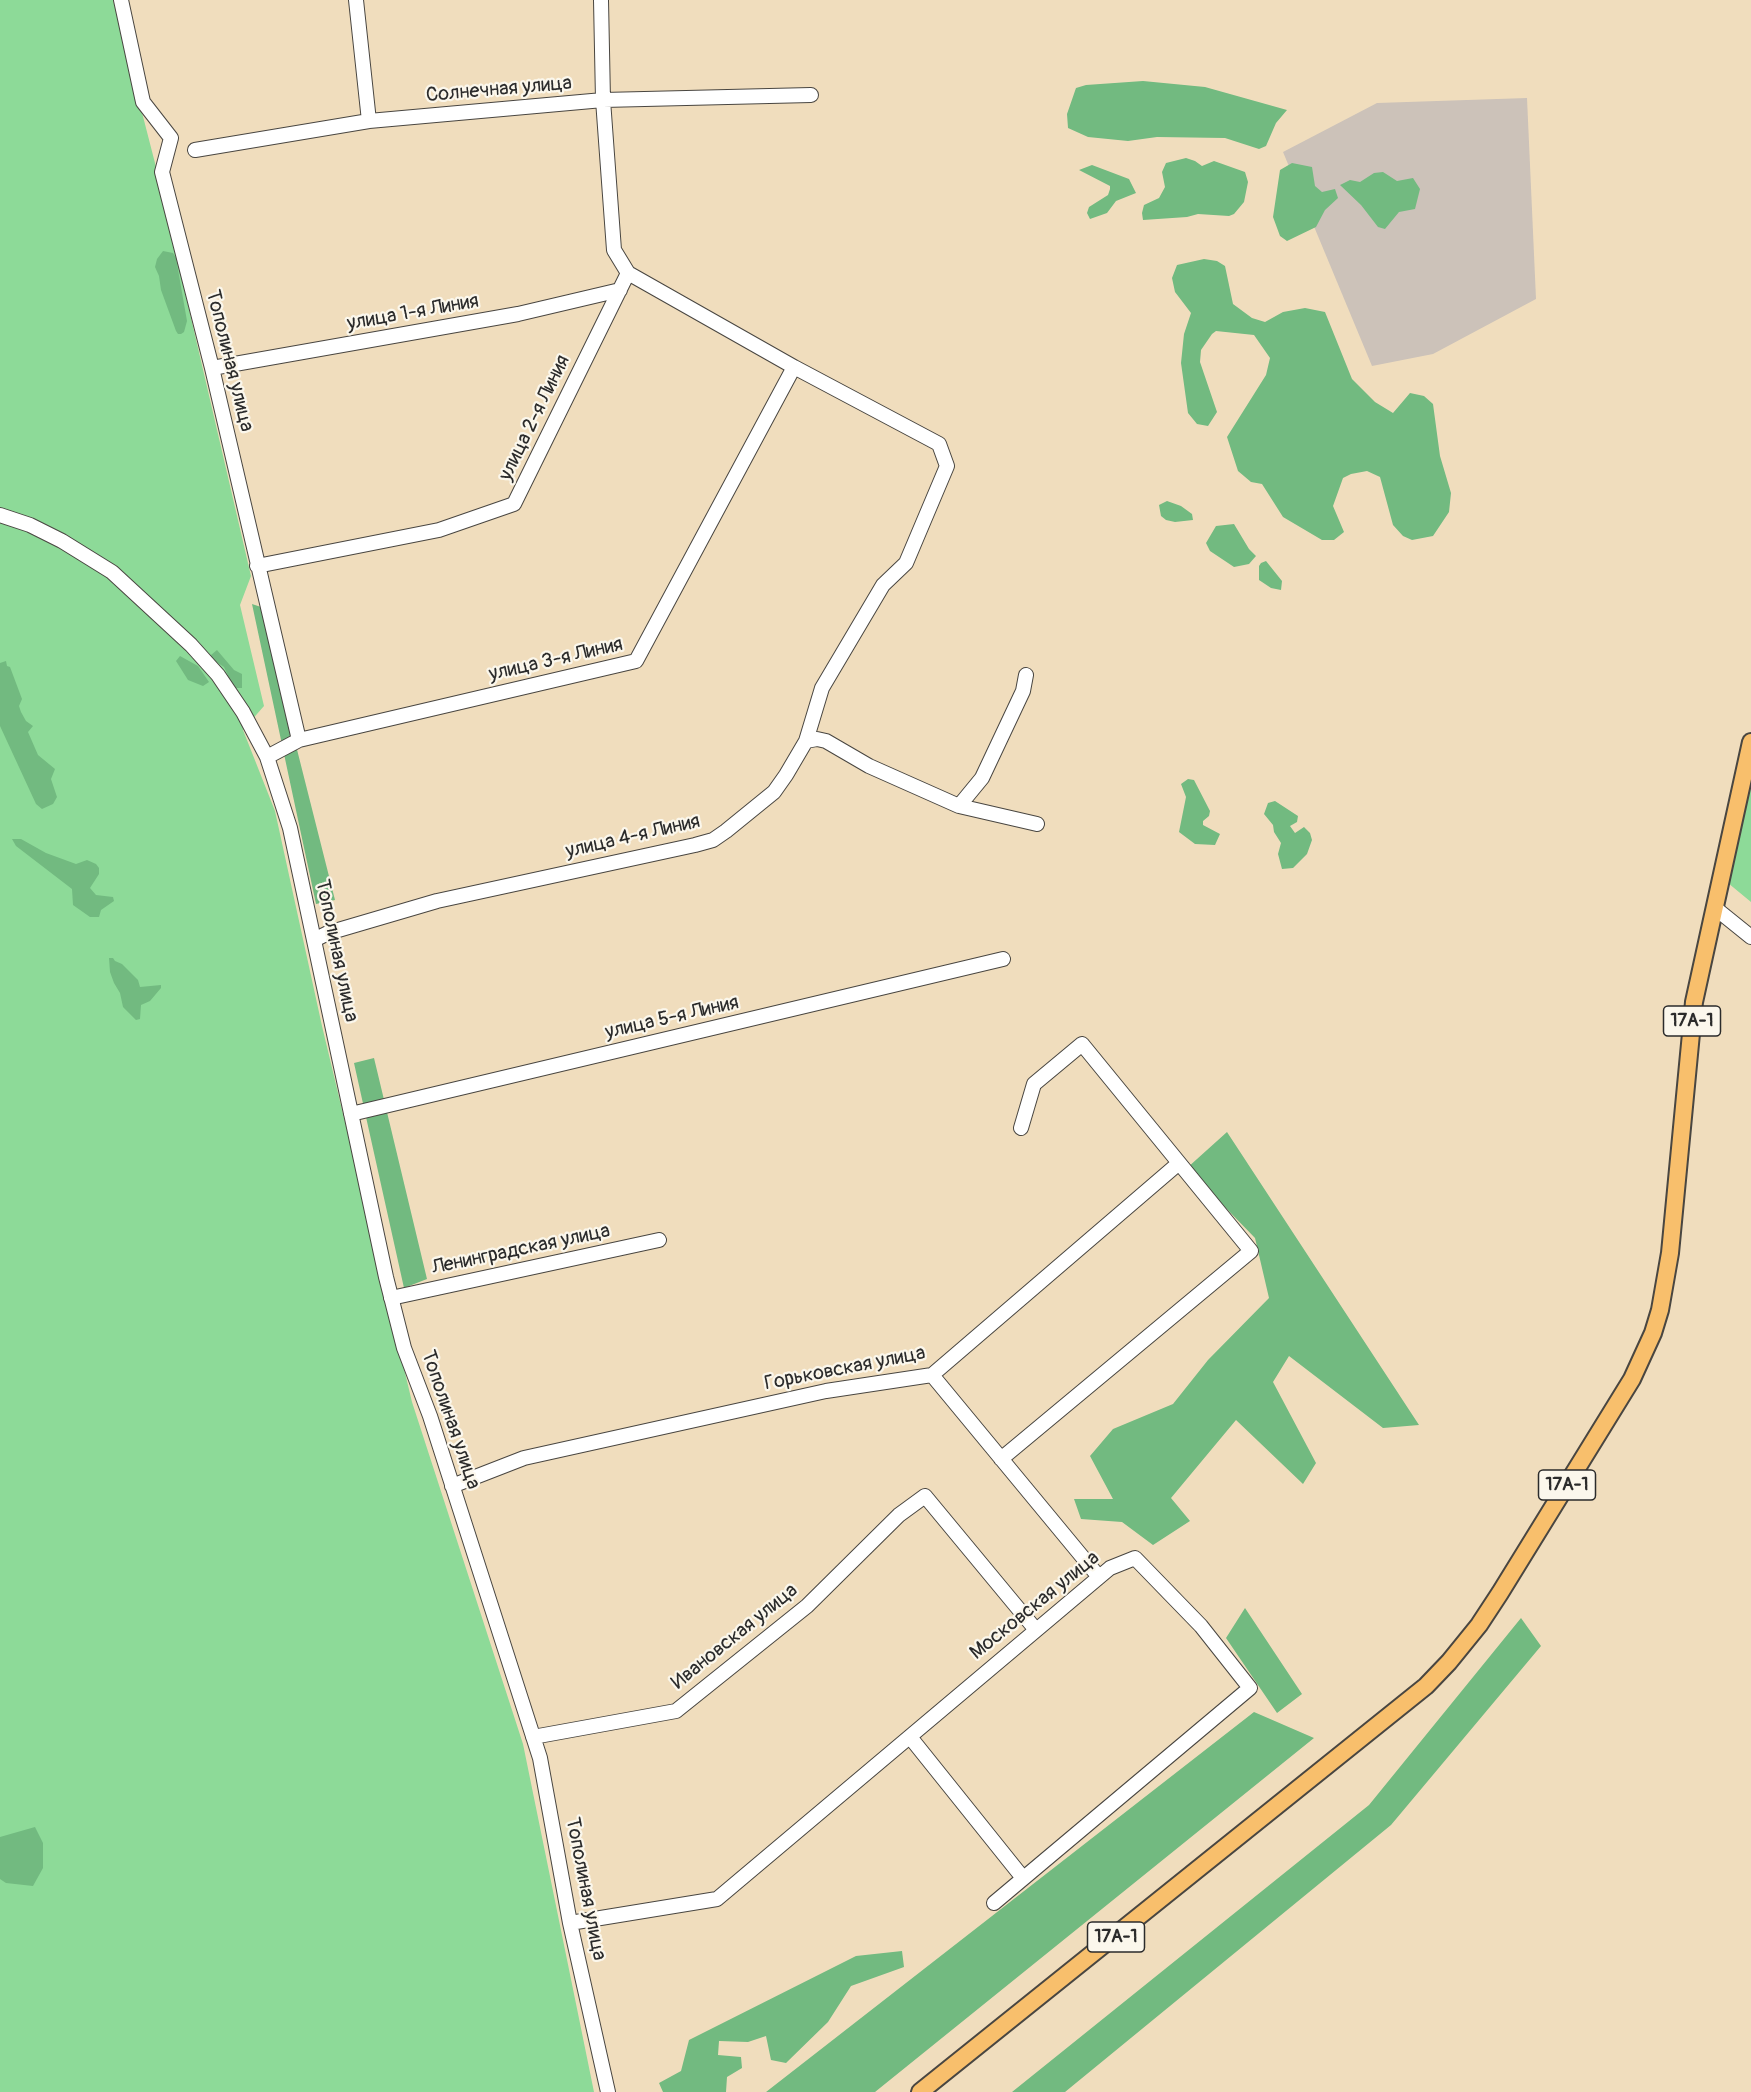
<!DOCTYPE html>
<meta charset="utf-8">
<style>
body{margin:0}
canvas{display:block;background:#f0ddbd}
</style>
<canvas width="1751" height="2092"></canvas>
<script>
const c = document.querySelector('canvas').getContext('2d');
c.lineJoin = 'round';
function fillPath(path, color) { c.fillStyle = color; c.fill(path, 'evenodd'); }
const toPath = rows => new Path2D(rows.map(r => 'M' + r).join(''));
function trace(path, color, width, dash) { c.strokeStyle = color; c.lineWidth = width; c.lineCap = dash ? 'butt' : 'round'; c.setLineDash(dash || []); c.stroke(path); }
function write(font, color, halo, rows, align = 'center') {
  c.font = font + ' Pangolin,sans-serif'; c.lineWidth = 4.5; c.setLineDash([]); c.textBaseline = 'middle'; c.strokeStyle = halo; c.fillStyle = color; for (const [text, x, y, turn = 0] of rows) {
    c.save(); c.translate(x, y); c.rotate((+turn || 0) * Math.PI / 180); c.textAlign = isNaN(turn) ? turn : align; if (halo) c.strokeText(text, 0, 0); c.fillText(text, 0, 0); c.restore();
  }
}
fillPath(toPath([
 [1527,98,1536,299,1433,354,1372,366,1283,152,1377,103]
]), '#ccc2b9');
fillPath(toPath([
 [0,0,113,0,155,163,251,576,240,605,264,706,243,730,275,811,322,1026,412,1402,523,1744,594,2092,0,2092],
 [1751,777,1751,902,1728,883]
]), '#8dda98');
fillPath(toPath([
 [1143,81,1205,87,1287,110,1276,123,1266,146,1259,149,1225,138,1157,137,1128,141,1088,137,1068,128,1067,114,1076,88,1086,85],
 [1186,158,1195,161,1202,166,1214,161,1245,172,1248,182,1244,202,1234,214,1229,216,1198,214,1187,217,1143,220,1142,213,1144,205,1159,198,1165,187,1162,172,1166,163],
 [1292,163,1312,167,1315,186,1322,192,1335,189,1338,198,1325,210,1316,227,1287,241,1280,236,1273,217,1280,170],
 [1092,165,1129,179,1136,193,1116,201,1107,213,1090,219,1087,213,1089,207,1108,195,1110,189,1110,186,1079,170],
 [1383,172,1397,181,1413,178,1420,189,1415,209,1399,212,1385,229,1378,227,1361,205,1340,185,1350,180,1360,182,1374,173],
 [163,251,173,253,176,258,187,321,184,332,181,334,178,334,176,331,161,290,159,276,155,267,157,259],
 [1204,259,1217,261,1225,266,1233,304,1252,318,1265,322,1283,312,1305,308,1325,312,1352,379,1375,402,1393,413,1410,393,1424,396,1433,404,1440,456,1451,493,1449,512,1433,536,1412,540,1403,536,1393,525,1380,477,1367,471,1351,474,1343,478,1333,506,1344,532,1334,540,1322,540,1283,517,1262,484,1251,482,1238,471,1227,437,1266,375,1270,358,1254,335,1216,331,1212,334,1201,350,1200,362,1217,412,1208,426,1197,424,1188,413,1181,363,1184,334,1191,313,1175,292,1172,278,1177,265],
 [1167,501,1181,506,1192,514,1193,520,1175,522,1166,520,1161,516,1159,505],
 [1234,524,1249,549,1256,556,1249,564,1234,567,1210,551,1206,543,1216,526],
 [1266,561,1282,581,1281,590,1271,588,1259,580,1259,566,1261,563],
 [252,604,261,607,335,900,316,904],
 [217,650,234,670,242,674,242,688,234,688,224,667,212,659,211,655],
 [180,656,198,666,209,682,203,686,188,680,176,661],
 [6,661,7,666,10,667,22,699,19,706,21,712,26,721,33,726,28,732,38,755,55,769,51,779,57,797,53,804,42,809,36,804,0,726,0,663],
 [1188,779,1194,780,1210,811,1209,816,1203,821,1203,825,1220,834,1215,845,1195,844,1179,832,1186,797,1181,784],
 [1275,801,1298,816,1297,822,1290,826,1295,833,1304,827,1310,833,1312,840,1307,854,1293,868,1282,869,1278,854,1281,843,1274,832,1273,825,1264,814,1268,803],
 [12,839,21,839,46,853,76,864,87,860,96,864,99,868,99,874,90,888,96,895,113,897,114,901,101,910,99,917,90,917,73,905,72,889,16,846],
 [109,958,113,958,115,961,122,964,138,980,140,987,161,985,161,988,150,1001,141,1005,140,1019,136,1020,123,1007,120,993,114,983,110,972],
 [374,1058,427,1279,404,1288,354,1063],
 [1227,1132,1419,1425,1383,1428,1289,1356,1273,1382,1316,1463,1303,1484,1236,1420,1171,1498,1190,1521,1153,1545,1122,1522,1081,1519,1074,1499,1113,1499,1090,1456,1113,1429,1173,1404,1208,1360,1269,1298,1255,1238,1187,1168],
 [1245,1608,1302,1694,1277,1713,1226,1638],
 [1521,1618,1541,1646,1391,1825,1065,2092,1012,2092,1369,1805],
 [1254,1712,1314,1738,875,2092,766,2092],
 [35,1827,43,1843,43,1868,33,1886,6,1883,0,1879,0,1837],
 [902,1951,904,1967,851,1986,828,2022,786,2063,771,2060,766,2036,748,2042,719,2041,718,2055,741,2057,742,2068,727,2077,726,2092,663,2092,659,2083,681,2071,689,2040,856,1956]
]), '#72ba80');
const minor = toPath([
 [121,0,143,102,171,138,162,172,212,368,299,740],
 [356,0,369,121],
 [195,150,369,121,603,100,811,95],
 [212,368,518,314,620,290],
 [0,515,30,525,62,541,112,572,191,645,218,675,243,712,267,757,290,828,386,1277,404,1348,430,1416,540,1758,570,1923,608,2092],
 [257,566,439,530,514,504,628,273],
 [806,741,817,739,826,741,869,766,959,806,1037,824],
 [267,757,299,740,636,661,794,367],
 [959,806,982,778,1023,691,1026,675],
 [1715,908,1751,937],
 [314,940,328,933,437,901,695,845,713,840,726,831,774,792,786,775,806,741,822,688,883,585,906,563,947,466,939,444,794,367,628,273,614,250,603,100,601,0],
 [351,1114,1003,959],
 [391,1298,659,1240],
 [932,1375,1099,1577],
 [1001,1459,1251,1251,1082,1044,1034,1084,1021,1128],
 [452,1486,524,1458,826,1391,932,1375,1179,1163],
 [533,1737,676,1711,807,1606,899,1515,925,1496,1036,1630],
 [910,1737,1023,1878],
 [570,1923,717,1899,1110,1568,1135,1558,1201,1626,1250,1688,994,1903]
]);
const major = toPath([
 [920,2092,1426,1686,1449,1662,1479,1625,1500,1593,1632,1379,1653,1333,1660,1310,1670,1253,1694,1002,1751,742]
]);
trace(minor, '#494641', 16);
trace(major, '#494641', 20);
trace(minor, '#fff', 14);
trace(major, '#f8bf6c', 16);
for (const [x, y, w] of [
 [1692,1021,57],
 [1567,1485,57],
 [1116,1937,57]
]) { const box = new Path2D(); box.roundRect(x - w / 2, y - 15, w, 30, 4.5); c.fillStyle = '#fbf7ec'; c.fill(box); trace(box, '#2b2b2b', 1.5); }
write('bold 18px', '#2b2b2b', null, [
 ["17А-1",1692,1021],
 ["17А-1",1567,1485],
 ["17А-1",1116,1937]
]);
write('20px', '#2b2b2b', '#fbf7ec', [
 ["Солнечная улица",499,90,-5],
 ["улица 1-я Линия",413,313,-10],
 ["Тополиная улица",229,361,76],
 ["улица 2-я Линия",535,418,-64],
 ["улица 3-я Линия",556,660,-13],
 ["улица 4-я Линия",633,837,-13],
 ["Тополиная улица",336,951,78],
 ["улица 5-я Линия",672,1018,-13],
 ["Ленинградская улица",521,1250,-12],
 ["Горьковская улица",845,1369,-11],
 ["Тополиная улица",450,1420,71],
 ["Московская улица",1035,1606,-39],
 ["Ивановская улица",735,1637,-39],
 ["Тополиная улица",585,1889,79]
]);
</script>
